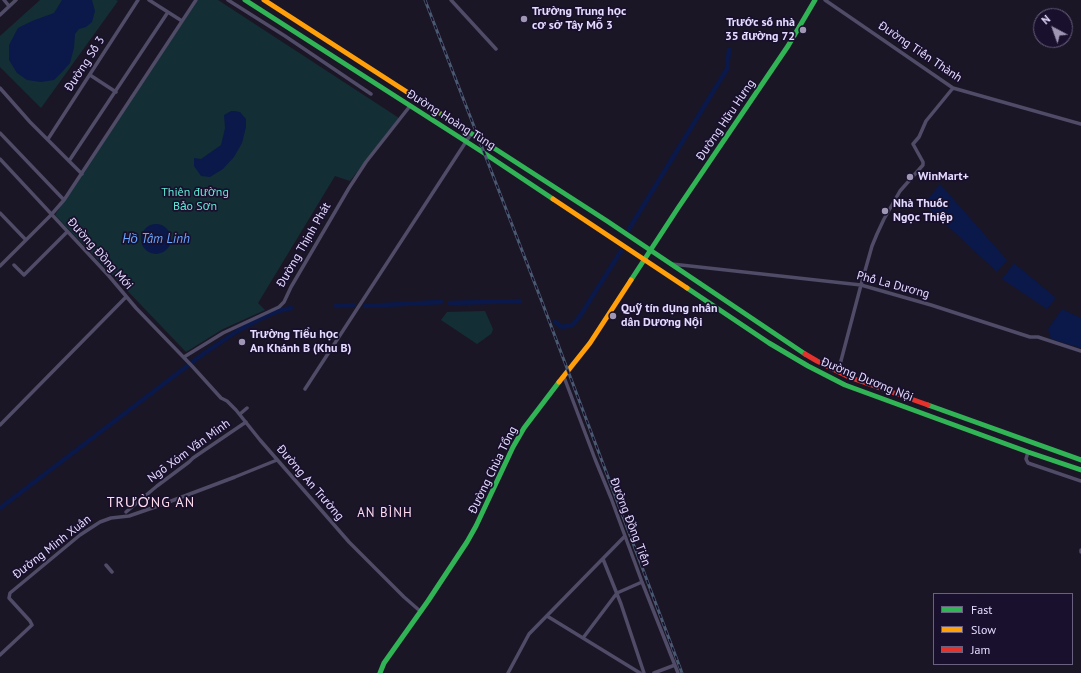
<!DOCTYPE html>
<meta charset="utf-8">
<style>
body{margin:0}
#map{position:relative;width:1081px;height:673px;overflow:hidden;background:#1b1626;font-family:"PT Sans",sans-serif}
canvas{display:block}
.legend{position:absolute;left:933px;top:593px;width:140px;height:72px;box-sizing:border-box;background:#18102c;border:1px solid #6a6180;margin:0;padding:5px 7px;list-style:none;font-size:12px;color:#e4dbff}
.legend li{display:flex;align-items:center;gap:8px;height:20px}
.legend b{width:20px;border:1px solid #6a6180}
.north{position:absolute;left:1033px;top:8px;width:40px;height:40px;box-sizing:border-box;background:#18102c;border:1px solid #6a6180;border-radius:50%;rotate:319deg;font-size:11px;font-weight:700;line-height:16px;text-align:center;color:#e4dbff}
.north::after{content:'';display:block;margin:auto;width:14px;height:18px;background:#9e96b3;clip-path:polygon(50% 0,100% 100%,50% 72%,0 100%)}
</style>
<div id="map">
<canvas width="1081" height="673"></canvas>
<ul class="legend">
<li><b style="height:5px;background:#30b455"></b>Fast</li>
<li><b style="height:5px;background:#ff9f0a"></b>Slow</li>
<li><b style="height:5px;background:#e5322d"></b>Jam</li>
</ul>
<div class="north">N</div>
</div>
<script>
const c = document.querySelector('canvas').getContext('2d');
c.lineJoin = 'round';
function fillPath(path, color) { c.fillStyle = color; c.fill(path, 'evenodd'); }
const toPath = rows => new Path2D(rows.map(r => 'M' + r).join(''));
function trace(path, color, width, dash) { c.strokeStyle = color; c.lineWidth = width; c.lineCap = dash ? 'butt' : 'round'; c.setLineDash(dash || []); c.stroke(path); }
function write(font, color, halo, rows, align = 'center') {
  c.font = font + ' "PT Sans",sans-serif'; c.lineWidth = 3.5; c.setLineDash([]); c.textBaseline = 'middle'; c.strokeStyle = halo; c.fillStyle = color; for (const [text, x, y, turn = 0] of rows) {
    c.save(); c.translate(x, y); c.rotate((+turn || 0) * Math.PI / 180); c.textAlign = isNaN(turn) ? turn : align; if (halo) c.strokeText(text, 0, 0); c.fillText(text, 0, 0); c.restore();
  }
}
fillPath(toPath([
 [40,0,116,0,118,1,41,108,0,67,0,36],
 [198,0,218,0,399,118,350,181,335,176,258,303,265,310,223,329,186,352,55,215],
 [485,311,493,329,492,332,491,334,477,344,441,320,447,312]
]), '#132f35');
fillPath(toPath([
 [62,0,92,0,95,11,92,22,86,27,79,29,75,34,74,48,70,63,63,71,54,80,41,82,27,80,17,73,9,60,9,45,18,28,32,21,54,13],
 [231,111,235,111,240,112,246,119,246,127,242,143,234,157,223,169,210,177,201,176,194,166,194,158,201,159,221,145,225,128,224,115],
 [940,184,1007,260,997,272,924,204],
 '141 239a15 15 0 1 1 30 0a15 15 0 1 1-30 0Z',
 [1014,263,1056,298,1047,309,1002,279],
 [1062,309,1081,318,1081,348,1051,339,1048,329]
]), '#0a1949');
trace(toPath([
 [629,229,727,69,729,50],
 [450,303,520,301],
 [336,306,353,305],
 [365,306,441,302],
 [555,322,562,327,572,325,580,316,621,251],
 [0,508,203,354,239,330,262,318,278,311,291,308]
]), '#0a1949', 4.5);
trace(toPath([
 [4,0,9,6],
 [149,0,182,21],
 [228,0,285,36,371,94],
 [451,0,496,49],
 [825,0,953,88,1081,124],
 [0,15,16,0],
 [90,75,116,92],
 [0,88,30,122,82,174],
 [0,133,64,200],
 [48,139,138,0],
 [0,159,109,276,136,308,192,366,221,398,227,401,236,410,260,440,349,542,404,597,420,611],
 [69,161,168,12],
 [0,213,26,240],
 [672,264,861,285,931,305,1030,337,1038,337,1081,351],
 [14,265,24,275,67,232],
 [0,266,51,215,64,200,196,0],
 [184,357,223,333,279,307,284,302,291,287,349,188,366,162,410,106],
 [838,372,861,285,872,246,877,234,884,219,900,191,923,165,923,162,913,144,919,137,926,121,953,88],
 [564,377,595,459,611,498,642,582,678,673],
 [305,389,471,134],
 [240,414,247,408],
 [0,425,126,297],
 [1028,452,1026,459,1028,463,1081,481],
 [126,512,157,486,189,462,193,458,246,422],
 [1081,550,1081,552],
 [603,559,621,604,644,673],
 [106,565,112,572],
 [547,616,640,673],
 [583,638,617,593,642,582],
 [0,655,32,625,30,621,9,598,10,593,80,535,100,522,111,518,129,516,158,506,235,477,277,460],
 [508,673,529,634,624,537],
 [654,673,675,665]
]), '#504b67', 3.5);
trace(toPath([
 [245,0,484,153,553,199],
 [438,112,607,221,805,354],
 [631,280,678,208,788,46,815,0],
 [687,288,769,343,808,366,845,385,1028,452,1081,470],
 [928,405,1081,460],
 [380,673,384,663,428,601,467,542,476,526,513,447,524,428,559,382]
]), '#30b455', 5);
trace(toPath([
 [264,0,438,112],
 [553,199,687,288],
 [559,382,590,343,631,280]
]), '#ff9f0a', 5);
trace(toPath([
 [805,354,817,361,849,377,928,405]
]), '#e5322d', 5);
const rail = toPath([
 [425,0,542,302,682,673]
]);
trace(rail, '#495971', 3);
trace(rail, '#18102c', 1.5, [4.5]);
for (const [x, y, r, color] of [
 [524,19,4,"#9e96b3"],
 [803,30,4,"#9e96b3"],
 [910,177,4,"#9e96b3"],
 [885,211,4,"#9e96b3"],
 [613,316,4,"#9e96b3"],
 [242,342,4,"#9e96b3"]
]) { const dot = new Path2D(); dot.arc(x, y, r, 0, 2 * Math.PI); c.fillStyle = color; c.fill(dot); trace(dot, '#18102c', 1.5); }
write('bold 12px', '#e4dbff', '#18102c', [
 ["Trường Trung học",532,12],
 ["cơ sở Tây Mỗ 3",532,26],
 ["Trước số nhà",795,23,"right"],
 ["35 đường 72",795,37,"right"],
 ["WinMart+",918,177],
 ["Nhà Thuốc",893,204],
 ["Ngọc Thiệp",893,218],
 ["Quỹ tín dụng nhân",621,309],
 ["dân Dương Nội",621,323],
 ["Trường Tiểu học",250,335],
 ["An Khánh B (Khu B)",250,349]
], 'left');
write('12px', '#e4dbff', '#18102c', [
 ["Đường Tiến Thành",920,52,34],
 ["Đường Số 3",85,64,-57],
 ["Đường Hoàng Tùng",451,120,32],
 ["Đường Hữu Hưng",726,120,-56],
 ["Đường Thịnh Phát",304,245,-60],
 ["Đường Đồng Mới",100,254,48],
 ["Phố La Dương",893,285,15],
 ["Đường Dương Nội",867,380,22],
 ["Ngõ Xóm Văn Minh",189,451,-36],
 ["Đường Chùa Tổng",493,470,-64],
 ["Đường An Trường",310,483,49],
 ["Đường Đồng Tiến",630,522,69],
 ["Đường Minh Xuân",52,547,-38]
]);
write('12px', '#5fe7d6', '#18102c', [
 ["Thiên đường",195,193],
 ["Bảo Sơn",195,207]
]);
write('italic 13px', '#69a7ff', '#18102c', [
 ["Hồ Tâm Linh",156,239]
]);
c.letterSpacing = '1px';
write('13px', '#fde', '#18102c', [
 ["AN BÌNH",385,513]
]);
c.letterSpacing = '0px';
c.letterSpacing = '1px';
write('14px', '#fde', '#18102c', [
 ["TRƯỜNG AN",151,503]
]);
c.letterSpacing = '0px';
</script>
